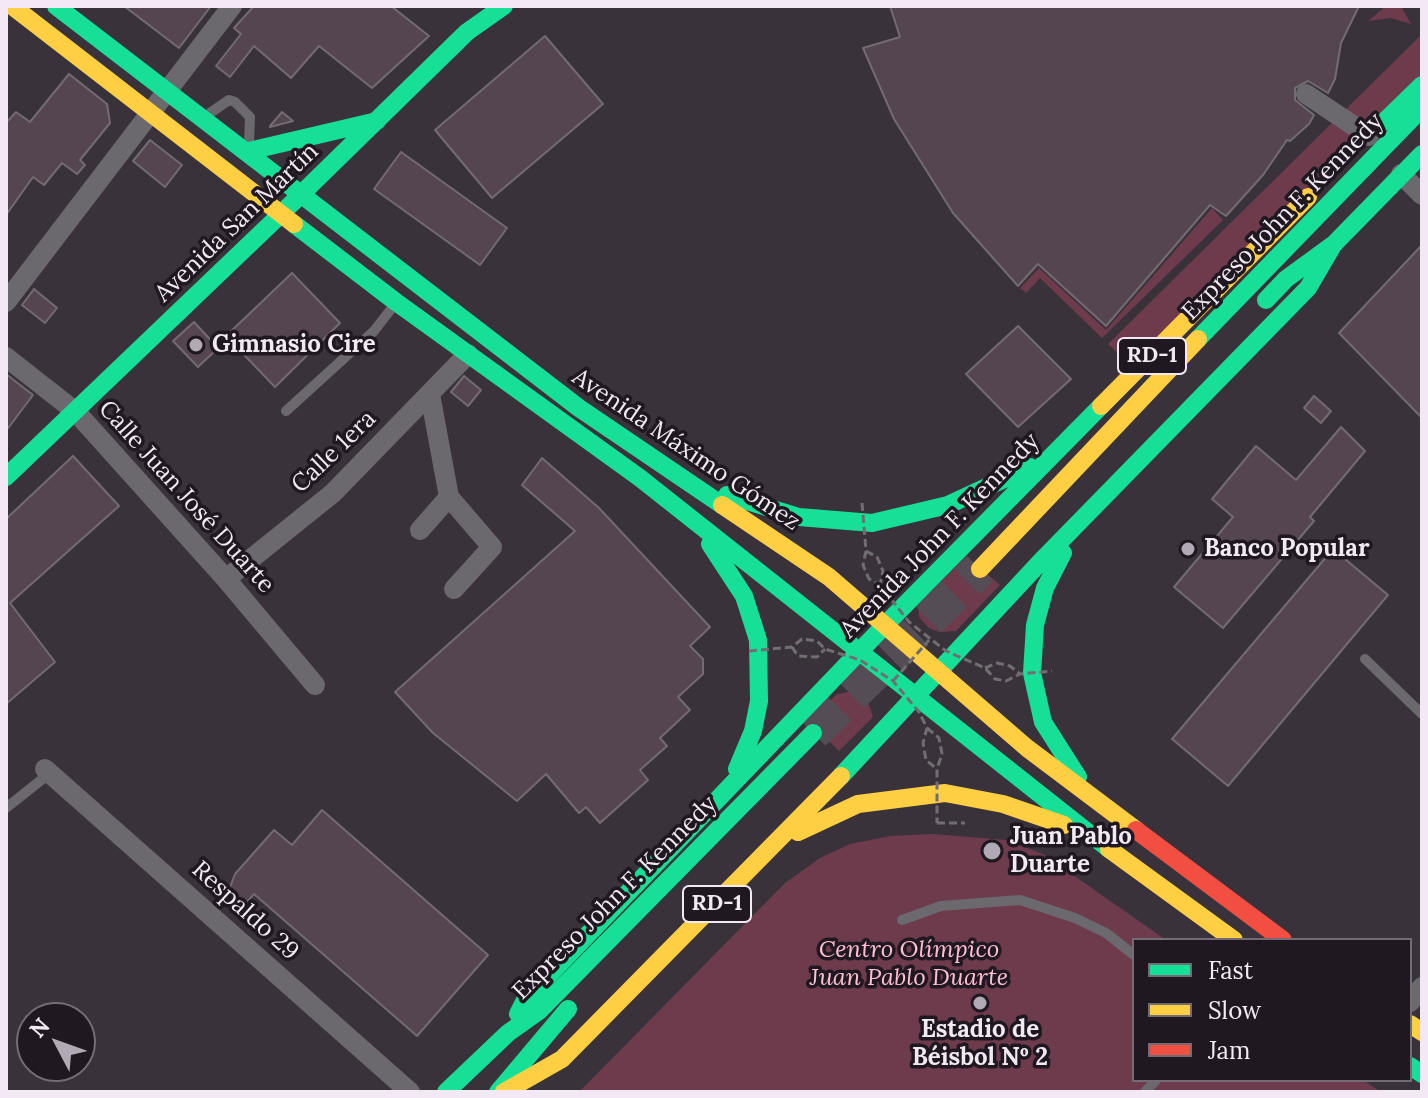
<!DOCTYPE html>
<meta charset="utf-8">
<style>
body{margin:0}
#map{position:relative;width:1428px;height:1098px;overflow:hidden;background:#39323a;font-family:Lora,serif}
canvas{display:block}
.frame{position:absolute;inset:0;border:8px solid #f2e9f4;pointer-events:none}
.legend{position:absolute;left:1132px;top:938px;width:280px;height:144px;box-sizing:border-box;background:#1f1820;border:2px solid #736c75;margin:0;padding:10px 14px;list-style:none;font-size:24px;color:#f2e9f4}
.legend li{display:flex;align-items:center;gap:16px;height:40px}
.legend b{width:40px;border:2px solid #736c75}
.north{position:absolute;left:16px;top:1002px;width:80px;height:80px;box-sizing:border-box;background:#1f1820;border:2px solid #736c75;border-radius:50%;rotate:311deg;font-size:22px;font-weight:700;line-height:32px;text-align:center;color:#f2e9f4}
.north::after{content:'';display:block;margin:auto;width:28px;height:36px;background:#b1a9b3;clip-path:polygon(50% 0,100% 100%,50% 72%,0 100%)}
</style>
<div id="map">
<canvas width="1428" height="1098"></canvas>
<div class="frame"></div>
<ul class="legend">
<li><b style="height:10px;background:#16e098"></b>Fast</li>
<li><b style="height:10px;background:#ffcf43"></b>Slow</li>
<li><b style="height:10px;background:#f24e42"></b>Jam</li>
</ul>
<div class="north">N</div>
</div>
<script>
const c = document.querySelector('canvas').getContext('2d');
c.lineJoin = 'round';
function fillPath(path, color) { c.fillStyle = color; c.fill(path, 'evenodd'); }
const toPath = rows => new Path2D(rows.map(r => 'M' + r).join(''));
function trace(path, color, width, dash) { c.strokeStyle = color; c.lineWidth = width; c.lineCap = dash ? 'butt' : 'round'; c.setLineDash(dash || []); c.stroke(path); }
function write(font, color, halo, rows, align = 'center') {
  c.font = font + ' Lora,serif'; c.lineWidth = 7; c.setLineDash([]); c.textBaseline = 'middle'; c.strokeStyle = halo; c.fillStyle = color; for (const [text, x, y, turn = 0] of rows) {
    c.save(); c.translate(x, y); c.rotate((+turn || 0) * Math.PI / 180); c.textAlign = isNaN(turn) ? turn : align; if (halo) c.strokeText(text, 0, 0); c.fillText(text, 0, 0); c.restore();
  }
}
fillPath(toPath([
 [1386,6,1401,6,1411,24,1391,18,1368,21],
 [1422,34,1422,76,1134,368,1108,344],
 [1212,208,1223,220,1102,338,1040,278,1026,293,1020,288,1039,268,1106,330],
 [966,556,1000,585,956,631,939,632,929,628,919,617,918,605],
 [854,691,868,702,873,717,839,751,809,722,837,694],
 [933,834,1006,840,1043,854,1166,940,1134,940,1134,1080,1363,1080,1381,1092,579,1092,785,883,820,858,850,844,890,836]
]), '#6d3b4c');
const building = toPath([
 [124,6,211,6,179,48,124,6],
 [254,6,391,6,429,36,372,88,319,46,291,78,254,46,230,77,216,66,241,34,234,28,254,6],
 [890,6,1359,6,1341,43,1335,79,1328,93,1308,81,1295,88,1295,100,1314,115,1309,124,1290,141,1287,140,1263,175,1226,216,1210,205,1106,326,1038,264,1018,286,953,213,894,119,863,48,900,37,890,6],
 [545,36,603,104,492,198,435,130,545,36],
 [69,74,107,104,110,123,80,160,85,165,77,174,62,163,44,185,33,177,6,215,6,123,16,112,30,122,69,74],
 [282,112,293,121,270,127,270,126,282,112],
 [150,140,182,165,165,187,133,161,150,140],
 [401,152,507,228,480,265,374,189,401,152],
 [1422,245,1422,418,1339,333,1422,245],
 [292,273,340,323,275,387,226,336,292,273],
 [34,289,57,308,45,323,22,305,34,289],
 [194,322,218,348,198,367,173,341,194,322],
 [1018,326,1071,379,1018,427,966,374,1018,326],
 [6,374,33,395,6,431,6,374],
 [464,376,481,390,468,406,451,392,464,376],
 [1314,396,1331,411,1321,423,1304,408,1314,396],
 [1341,427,1365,451,1310,517,1314,521,1223,628,1174,587,1233,517,1212,499,1256,446,1296,480,1341,427],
 [73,456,119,506,10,603,55,662,6,704,6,519,73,456],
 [542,458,599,508,710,627,690,646,703,659,703,674,678,697,690,710,660,738,667,746,640,770,648,780,600,823,586,807,579,813,546,774,517,801,433,733,395,692,575,531,522,485,542,458],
 [1333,549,1388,595,1228,786,1172,739,1333,549],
 [322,810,488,955,417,1036,254,894,242,908,227,895,235,874,274,830,292,845,322,810]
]);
fillPath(building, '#544551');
trace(building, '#736b72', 2);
trace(toPath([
 [813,733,980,569]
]), '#554d56', 36, [36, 18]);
trace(toPath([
 [866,551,877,557,883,571,880,585],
 [937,823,965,823]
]), '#706e72', 3, [8, 4]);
trace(toPath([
 [210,113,229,100,235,102,250,117,249,142],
 [286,411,374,331,395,304],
 [1365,659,1422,714],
 [6,808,50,773],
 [902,920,941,906,1020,900,1075,918,1106,933,1134,955],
 [1145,1092,1156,1080]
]), '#6b696e', 10);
trace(toPath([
 [1306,94,1369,136],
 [1401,174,1422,195],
 [6,302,232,6],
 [6,357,76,412,226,579,315,685],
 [430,394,449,497,492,547,454,589],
 [420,530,449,497],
 [226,579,333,493,468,354],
 [45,769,410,1092],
 [1410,1002,1422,987]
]), '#6b696e', 20);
trace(toPath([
 [56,6,579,408,722,505],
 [1384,122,1422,85],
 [249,151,377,121],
 [287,208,467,32,504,6],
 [294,224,396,302,640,478,1109,849],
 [1266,300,1286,279,1334,244,1422,154],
 [1198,339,1422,108],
 [6,477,282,213],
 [727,495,799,517,872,523,948,505,1030,467],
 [710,544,744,596,758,640,759,701,753,731,737,769],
 [1063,553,1045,588,1035,625,1032,673,1043,722,1078,777],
 [841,776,1044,558,1308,288,1332,247],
 [518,1014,525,1000,883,627,1101,406],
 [1410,1066,1422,1074],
 [446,1092,508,1033,539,1011,813,733],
 [498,1092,568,1009]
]), '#16e098', 18);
trace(toPath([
 [12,6,294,224],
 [1101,406,1308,197],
 [722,505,829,577,1027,748,1136,830],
 [980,569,1198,339],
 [798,832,858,804,945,793,1003,804,1064,825],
 [1109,849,1234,940],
 [1410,1024,1422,1032],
 [504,1092,562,1059,841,776]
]), '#ffcf43', 18);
trace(toPath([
 [1136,830,1283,940]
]), '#f24e42', 18);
trace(toPath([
 [862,503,866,551,863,565,869,579,880,585,909,622,946,651,985,668,995,679,1006,681,1020,674,1052,671],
 [792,647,798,656,817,657,825,649],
 [749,651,792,647,802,639,817,641,825,649,860,660,893,681,919,712,927,728,923,743,926,760,937,769,937,823],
 [985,668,997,663,1010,666,1020,674],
 [893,681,929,640],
 [927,728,939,738,942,754,937,769]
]), '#706e72', 3, [8, 4]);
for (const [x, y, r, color] of [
 [196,345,8,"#b1a9b3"],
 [1188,549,8,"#b1a9b3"],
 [992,851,10,"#b1a9b3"],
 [980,1003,8,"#b1a9b3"]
]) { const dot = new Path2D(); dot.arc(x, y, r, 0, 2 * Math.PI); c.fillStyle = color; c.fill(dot); trace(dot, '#1f1820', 3); }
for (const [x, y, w] of [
 [1152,356,68],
 [717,904,68]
]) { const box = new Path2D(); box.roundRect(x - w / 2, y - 18, w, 36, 6); c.fillStyle = '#1f1820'; c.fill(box); trace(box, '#f2e9f4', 2); }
write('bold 22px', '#f2e9f4', null, [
 ["RD-1",1152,356],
 ["RD-1",717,904]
]);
write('24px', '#f2e9f4', '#1f1820', [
 ["Expreso John F. Kennedy",1283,217,-46],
 ["Avenida San Martín",237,223,-44],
 ["Avenida Máximo Gómez",686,450,34],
 ["Calle 1era",334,452,-44],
 ["Calle Juan José Duarte",186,497,48],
 ["Avenida John F. Kennedy",940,536,-46],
 ["Expreso John F. Kennedy",615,898,-45],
 ["Respaldo 29",245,911,42]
]);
write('bold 24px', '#f2e9f4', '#1f1820', [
 ["Gimnasio Cire",212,345],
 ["Banco Popular",1204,549],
 ["Juan Pablo",1010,837],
 ["Duarte",1010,865],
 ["Estadio de",980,1030,"center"],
 ["Béisbol Nº 2",980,1058,"center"]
], 'left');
write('italic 24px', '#ffbed1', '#1f1820', [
 ["Centro Olímpico",909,950],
 ["Juan Pablo Duarte",909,978]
]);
</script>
